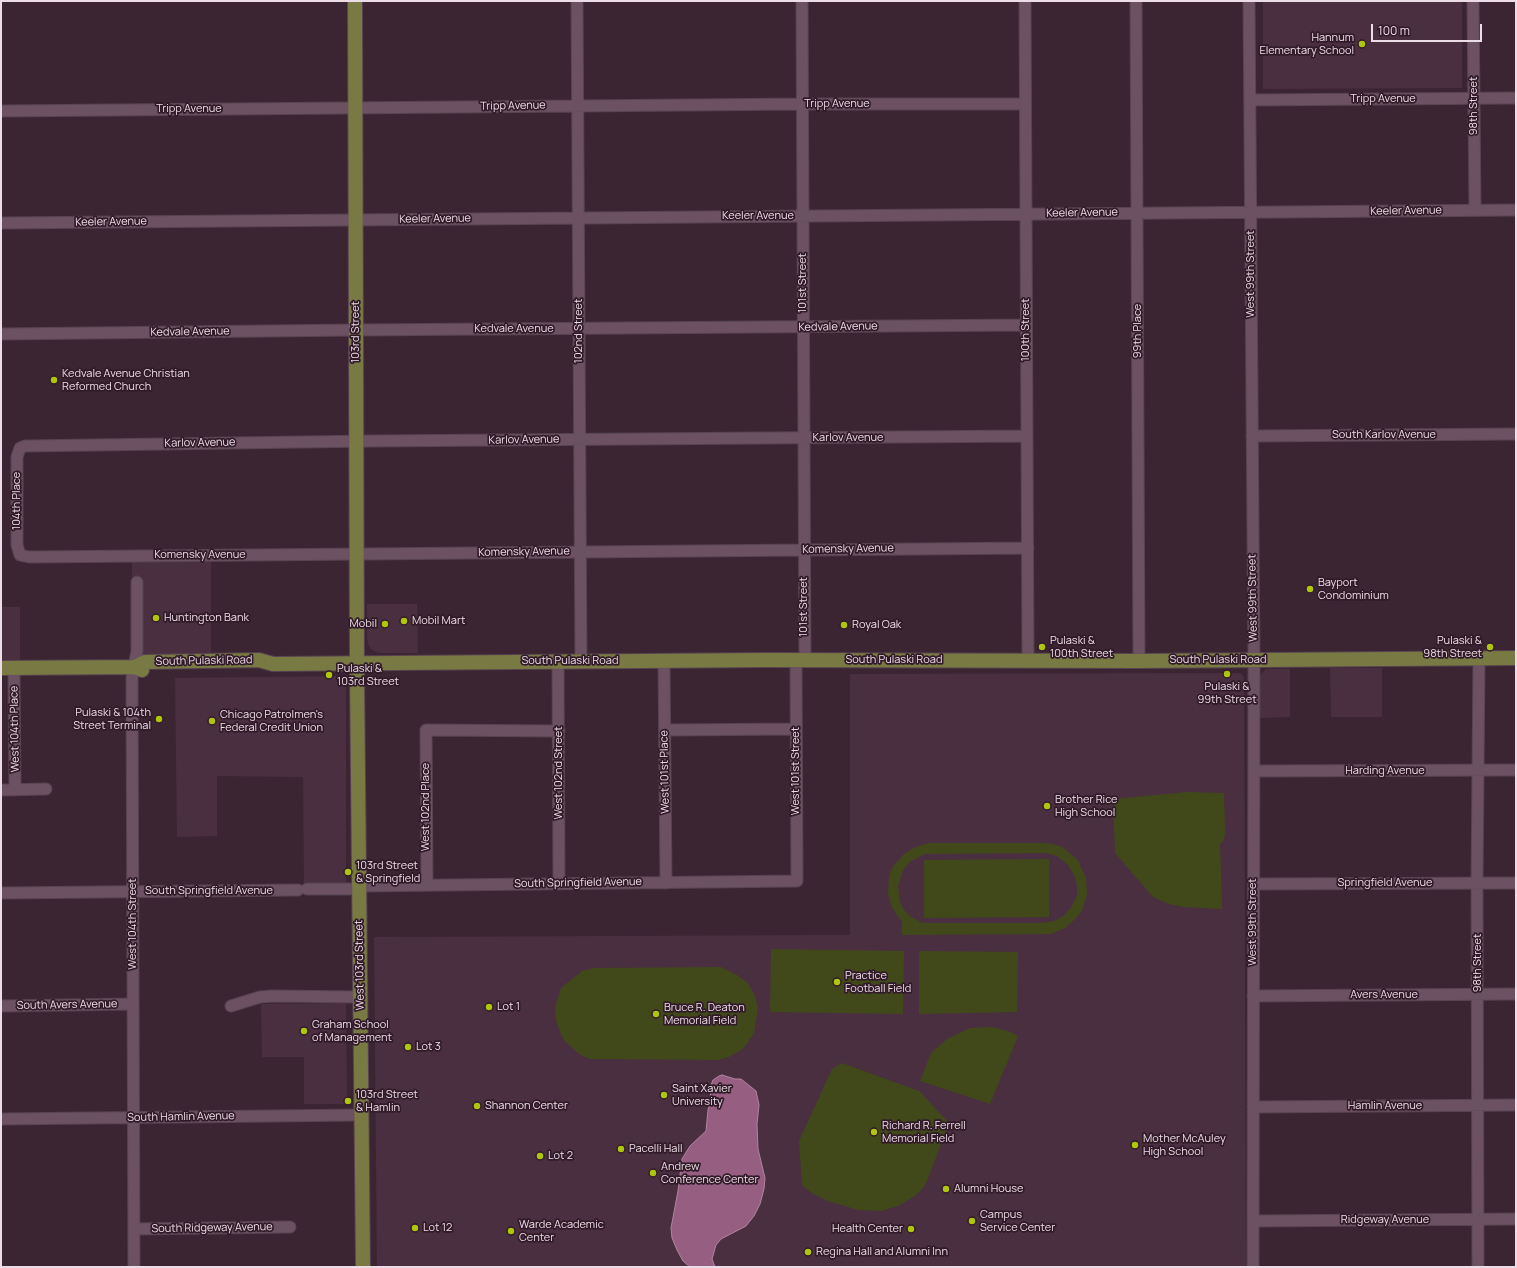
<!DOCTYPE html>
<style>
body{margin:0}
#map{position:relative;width:1517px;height:1268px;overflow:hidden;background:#3b2533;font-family:Manrope,sans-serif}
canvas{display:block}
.frame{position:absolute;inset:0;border:2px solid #ecdce5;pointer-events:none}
.scale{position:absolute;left:1371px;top:24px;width:111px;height:18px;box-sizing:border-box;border:2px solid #ecdce5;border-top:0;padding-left:5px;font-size:12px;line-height:14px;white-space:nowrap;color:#ecdce5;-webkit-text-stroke:3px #311b29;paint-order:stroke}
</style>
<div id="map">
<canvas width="1517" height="1268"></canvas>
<div class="frame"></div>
<div class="scale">100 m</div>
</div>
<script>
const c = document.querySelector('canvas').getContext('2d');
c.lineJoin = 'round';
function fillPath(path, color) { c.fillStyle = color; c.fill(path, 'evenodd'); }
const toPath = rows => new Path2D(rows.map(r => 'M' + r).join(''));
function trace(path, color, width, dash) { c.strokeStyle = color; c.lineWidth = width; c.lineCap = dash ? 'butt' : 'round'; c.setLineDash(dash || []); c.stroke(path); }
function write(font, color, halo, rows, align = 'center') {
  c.font = font + ' Manrope,sans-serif'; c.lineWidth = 3.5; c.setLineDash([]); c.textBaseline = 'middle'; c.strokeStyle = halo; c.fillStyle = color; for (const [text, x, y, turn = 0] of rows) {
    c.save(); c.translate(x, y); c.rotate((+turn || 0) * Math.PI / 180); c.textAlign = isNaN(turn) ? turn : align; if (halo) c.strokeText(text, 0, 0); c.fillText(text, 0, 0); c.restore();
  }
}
fillPath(toPath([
 [1263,1,1462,1,1462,88,1263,89],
 [211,560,211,656,132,659,132,561],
 [367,604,417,604,418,653,381,653,376,652,371,649,368,644,367,637],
 [20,607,20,660,1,660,1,607],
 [1330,668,1382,668,1382,717,1331,717],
 [1266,669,1290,669,1290,717,1260,718,1259,678,1262,673],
 [1240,673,1244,677,1246,1267,377,1267,374,937,850,935,850,674],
 [346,676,346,888,304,888,303,777,217,776,217,836,177,837,175,678],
 [346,1003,347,1104,304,1104,304,1057,262,1057,261,1004]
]), '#4a2f40');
fillPath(toPath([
 [1187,792,1224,793,1225,834,1223,841,1220,844,1222,909,1183,907,1169,904,1153,897,1115,853,1113,799],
 [929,843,1043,843,1053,844,1062,847,1077,859,1086,878,1087,894,1082,911,1074,920,1065,928,1051,934,902,935,902,922,892,908,888,894,889,876,893,866,904,854,913,848],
 [1045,853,1057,856,1068,865,1075,877,1077,886,1077,895,1071,908,1062,917,1054,921,1041,923,923,923,911,917,904,910,900,902,898,886,903,870,911,861,925,854],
 [1049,859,1049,917,924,918,924,860],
 [771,949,904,951,903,1014,770,1012],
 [919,951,1018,952,1017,1012,919,1014],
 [721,967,737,975,748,983,755,996,758,1008,754,1033,743,1049,729,1057,718,1060,590,1059,579,1054,563,1039,556,1021,555,1007,561,988,582,971,594,968],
 [992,1027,1008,1031,1018,1036,990,1104,920,1081,931,1053,947,1039,970,1028],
 [842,1063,919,1091,949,1123,927,1181,922,1189,915,1196,898,1206,881,1211,858,1210,828,1201,813,1194,802,1185,799,1141,832,1069]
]), '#41491b');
const water = toPath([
 [722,1075,735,1079,741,1079,756,1091,759,1105,757,1124,758,1149,765,1178,764,1189,760,1204,754,1216,746,1226,721,1239,716,1245,712,1259,715,1267,690,1267,683,1261,677,1250,672,1238,671,1228,678,1191,682,1159,690,1146,706,1131,708,1110,710,1103,711,1085,713,1080,719,1076,722,1075]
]);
fillPath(water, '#965f82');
trace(water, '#b084a0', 1);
const minor = toPath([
 [577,1,581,661],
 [802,1,805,660],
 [1025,1,1028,660],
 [1136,1,1139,661],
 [1249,1,1254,660,1253,1267],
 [1473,1,1475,210],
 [1250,100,1516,98],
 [1,111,802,104,1025,104],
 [1,223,1516,210],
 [1,334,356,330,1026,325],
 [1027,436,371,441,25,446,20,448,17,457,17,545,20,555,29,557,1028,548],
 [1252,436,1516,434],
 [558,661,559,884],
 [664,661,666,883],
 [14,668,15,790],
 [665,730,796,729],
 [1254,771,1516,770],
 [1,790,46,789],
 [1254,884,1516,883],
 [427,885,426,730,559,731],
 [359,886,797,881,796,660],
 [307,889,359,889],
 [1,893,298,890],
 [1253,996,1516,994],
 [1,1006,133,1004],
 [231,1006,260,997,273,996,360,997],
 [1253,1107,1516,1105],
 [1,1119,361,1115],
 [1253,1221,1516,1219],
 [134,1229,290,1227],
 [134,1267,132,678,137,651,137,582],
 [1478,1267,1477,883,1479,659]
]);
const major = toPath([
 [355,1,357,676,363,1267],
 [135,667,145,662,259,660,273,664,765,660,1139,661,1516,658],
 [1,668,135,667,142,670]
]);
trace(minor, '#574350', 13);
trace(major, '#574350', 16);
trace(minor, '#6b5161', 11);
trace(major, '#797943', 14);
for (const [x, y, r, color] of [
 [1362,44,4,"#aec60b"],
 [54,380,4,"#aec60b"],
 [1310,589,4,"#aec60b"],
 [156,618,4,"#aec60b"],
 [404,621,4,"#aec60b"],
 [385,624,4,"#aec60b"],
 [844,625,4,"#aec60b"],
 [1042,647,4,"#aec60b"],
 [1490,647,4,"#aec60b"],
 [1227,674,4,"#aec60b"],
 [329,675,4,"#aec60b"],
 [159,719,4,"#aec60b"],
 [212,721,4,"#aec60b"],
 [1047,806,4,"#aec60b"],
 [348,872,4,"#aec60b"],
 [837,982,4,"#aec60b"],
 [489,1007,4,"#aec60b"],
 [656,1014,4,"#aec60b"],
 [304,1031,4,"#aec60b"],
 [408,1047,4,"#aec60b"],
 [664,1095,4,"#aec60b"],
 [348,1101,4,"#aec60b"],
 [477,1106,4,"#aec60b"],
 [874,1132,4,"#aec60b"],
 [1135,1145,4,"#aec60b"],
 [621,1149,4,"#aec60b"],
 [540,1156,4,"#aec60b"],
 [653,1173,4,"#aec60b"],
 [946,1189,4,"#aec60b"],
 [972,1221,4,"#aec60b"],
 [415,1228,4,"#aec60b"],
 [911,1229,4,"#aec60b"],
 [511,1231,4,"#aec60b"],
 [808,1252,4,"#aec60b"]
]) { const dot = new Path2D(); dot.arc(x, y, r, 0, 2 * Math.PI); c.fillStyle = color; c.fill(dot); trace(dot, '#311b29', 1.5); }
write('11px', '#ecdce5', '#311b29', [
 ["Hannum",1354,38,"right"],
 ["Elementary School",1354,51,"right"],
 ["Kedvale Avenue Christian",62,374],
 ["Reformed Church",62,387],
 ["Bayport",1318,583],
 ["Condominium",1318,596],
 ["Huntington Bank",164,618],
 ["Mobil Mart",412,621],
 ["Mobil",377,624,"right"],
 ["Royal Oak",852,625],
 ["Pulaski &",1050,641],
 ["100th Street",1050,654],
 ["Pulaski &",1482,641,"right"],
 ["98th Street",1482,654,"right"],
 ["Pulaski &",337,669],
 ["103rd Street",337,682],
 ["Pulaski &",1227,687,"center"],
 ["99th Street",1227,700,"center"],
 ["Pulaski & 104th",151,713,"right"],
 ["Street Terminal",151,726,"right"],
 ["Chicago Patrolmen's",220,715],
 ["Federal Credit Union",220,728],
 ["Brother Rice",1055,800],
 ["High School",1055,813],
 ["103rd Street",356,866],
 ["& Springfield",356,879],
 ["Practice",845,976],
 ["Football Field",845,989],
 ["Lot 1",497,1007],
 ["Bruce R. Deaton",664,1008],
 ["Memorial Field",664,1021],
 ["Graham School",312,1025],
 ["of Management",312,1038],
 ["Lot 3",416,1047],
 ["Saint Xavier",672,1089],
 ["University",672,1102],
 ["103rd Street",356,1095],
 ["& Hamlin",356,1108],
 ["Shannon Center",485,1106],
 ["Richard R. Ferrell",882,1126],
 ["Memorial Field",882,1139],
 ["Mother McAuley",1143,1139],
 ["High School",1143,1152],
 ["Pacelli Hall",629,1149],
 ["Lot 2",548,1156],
 ["Andrew",661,1167],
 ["Conference Center",661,1180],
 ["Alumni House",954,1189],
 ["Campus",980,1215],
 ["Service Center",980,1228],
 ["Warde Academic",519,1225],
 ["Center",519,1238],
 ["Lot 12",423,1228],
 ["Health Center",903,1229,"right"],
 ["Regina Hall and Alumni Inn",816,1252]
], 'left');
write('11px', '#ecdce5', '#311b29', [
 ["Tripp Avenue",1383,99],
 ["Tripp Avenue",837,104],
 ["Tripp Avenue",513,106,-1],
 ["98th Street",1474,106,-90],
 ["Tripp Avenue",189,109],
 ["Keeler Avenue",1406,211,-1],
 ["Keeler Avenue",1082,213,-1],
 ["Keeler Avenue",758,216],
 ["Keeler Avenue",435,219,-1],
 ["Keeler Avenue",111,222,-1],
 ["West 99th Street",1251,274,-90],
 ["101st Street",803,283,-90],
 ["Kedvale Avenue",838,327,-1],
 ["Kedvale Avenue",514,329],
 ["100th Street",1026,330,-90],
 ["102nd Street",579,331,-90],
 ["99th Place",1138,331,-90],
 ["Kedvale Avenue",190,332,-1],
 ["103rd Street",356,332,-90],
 ["South Karlov Avenue",1384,435],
 ["Karlov Avenue",848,438],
 ["Karlov Avenue",524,440,-1],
 ["Karlov Avenue",200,443,-1],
 ["104th Place",17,501,-90],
 ["Komensky Avenue",848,549,-1],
 ["Komensky Avenue",524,552,-1],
 ["Komensky Avenue",200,555],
 ["West 99th Street",1253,598,-91],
 ["101st Street",804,607,-90],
 ["South Pulaski Road",894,660],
 ["South Pulaski Road",1218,660],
 ["South Pulaski Road",204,661,-1],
 ["South Pulaski Road",570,661],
 ["West 104th Place",15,729,-91],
 ["West 101st Street",796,771,-90],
 ["Harding Avenue",1385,771],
 ["West 101st Place",665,772,-91],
 ["West 102nd Street",559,773,-90],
 ["West 102nd Place",426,807,-90],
 ["South Springfield Avenue",578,883,-1],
 ["Springfield Avenue",1385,883],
 ["South Springfield Avenue",209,891],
 ["West 99th Street",1253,922,-90],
 ["West 104th Street",133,924,-90],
 ["98th Street",1478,963,-90],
 ["West 103rd Street",360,965,-91],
 ["Avers Avenue",1384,995],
 ["South Avers Avenue",67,1005,-1],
 ["Hamlin Avenue",1385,1106],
 ["South Hamlin Avenue",181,1117,-1],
 ["Ridgeway Avenue",1385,1220],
 ["South Ridgeway Avenue",212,1228,-1]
]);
</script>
